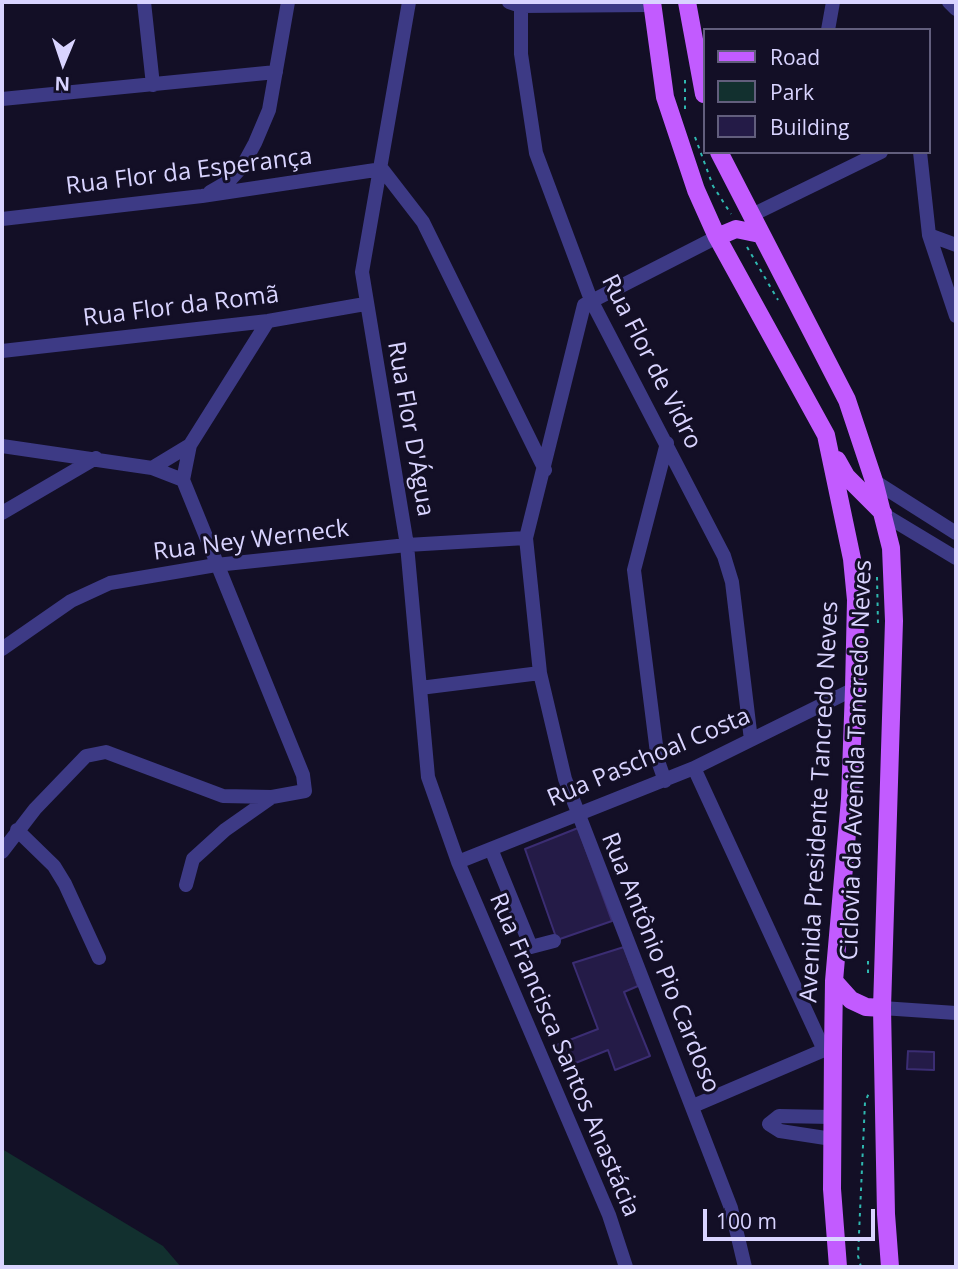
<!DOCTYPE html>
<meta charset="utf-8">
<style>
body{margin:0}
#map{position:relative;width:958px;height:1269px;overflow:hidden;background:#130f26;font-family:"Open Sans",sans-serif}
canvas{display:block}
.frame{position:absolute;inset:0;border:4px solid #d9d4ff;pointer-events:none}
.legend{position:absolute;left:703px;top:28px;width:228px;height:126px;box-sizing:border-box;background:#130f26;border:2px solid #625e7d;margin:0;padding:9px 12px;list-style:none;font-size:21px;color:#d9d4ff}
.legend li{display:flex;align-items:center;gap:14px;height:35px}
.legend b{width:35px;border:2px solid #625e7d}
.north{position:absolute;left:28px;top:28px;width:70px;height:70px;-webkit-text-stroke:5px #130f26;paint-order:stroke;rotate:182deg;font-size:19px;font-weight:700;line-height:28px;text-align:center;color:#d9d4ff}
.north::after{content:'';display:block;margin:auto;width:24px;height:32px;background:#d9d4ff;clip-path:polygon(50% 0,100% 100%,50% 72%,0 100%)}
.scale{position:absolute;left:703px;top:1209px;width:172px;height:32px;box-sizing:border-box;border:4px solid #d9d4ff;border-top:0;padding-left:9px;font-size:21px;line-height:24px;white-space:nowrap;color:#d9d4ff;-webkit-text-stroke:5px #130f26;paint-order:stroke}
</style>
<div id="map">
<canvas width="958" height="1269"></canvas>
<div class="frame"></div>
<ul class="legend">
<li><b style="height:9px;background:#c25bff"></b>Road</li>
<li><b style="height:19px;background:#12302f"></b>Park</li>
<li><b style="height:19px;background:#241b47"></b>Building</li>
</ul>
<div class="north">N</div>
<div class="scale">100 m</div>
</div>
<script>
const c = document.querySelector('canvas').getContext('2d');
c.lineJoin = 'round';
function fillPath(path, color) { c.fillStyle = color; c.fill(path, 'evenodd'); }
const toPath = rows => new Path2D(rows.map(r => 'M' + r).join(''));
function trace(path, color, width, dash) { c.strokeStyle = color; c.lineWidth = width; c.lineCap = dash ? 'butt' : 'round'; c.setLineDash(dash || []); c.stroke(path); }
function write(font, color, halo, rows, align = 'center') {
  c.font = font + ' "Open Sans",sans-serif'; c.lineWidth = 6; c.setLineDash([]); c.textBaseline = 'middle'; c.strokeStyle = halo; c.fillStyle = color; for (const [text, x, y, turn = 0] of rows) {
    c.save(); c.translate(x, y); c.rotate((+turn || 0) * Math.PI / 180); c.textAlign = isNaN(turn) ? turn : align; if (halo) c.strokeText(text, 0, 0); c.fillText(text, 0, 0); c.restore();
  }
}
fillPath(toPath([
 [2,1149,163,1246,181,1267,2,1267]
]), '#12302f');
const building = toPath([
 [578,828,612,921,557,940,525,849,578,828],
 [624,947,638,986,624,992,650,1056,615,1070,608,1050,563,1068,554,1046,598,1029,573,963,624,947],
 [908,1051,934,1052,934,1070,907,1069,908,1051]
]);
fillPath(building, '#241b47');
trace(building, '#3b2d73', 2);
trace(toPath([
 [685,109,685,76],
 [695,137,713,186,731,214],
 [747,247,778,300],
 [877,577,878,624],
 [868,973,868,958],
 [861,1267,858,1256,865,1102,869,1093]
]), '#2fb8b0', 2, [3.5, 5]);
trace(toPath([
 [144,2,153,85],
 [409,2,362,272,407,545,428,777,458,862,609,1215,626,1267],
 [509,2,521,6,652,5],
 [521,2,521,54,536,153,591,300,724,556,732,582,751,740],
 [949,2,956,9],
 [828,30,833,2],
 [2,99,276,72],
 [920,152,929,235,956,316],
 [210,192,229,181,242,167,255,143,269,110,288,2],
 [750,216,881,152],
 [2,219,202,196,382,169,423,222,545,470],
 [929,235,956,245],
 [717,237,584,305,526,538,540,673,565,779,731,1208,745,1267],
 [2,351,268,321,365,304],
 [2,446,152,468,183,480],
 [152,468,190,445,268,321],
 [874,481,956,533],
 [2,513,96,458],
 [883,514,956,558],
 [2,649,71,601,110,583,216,565,407,545,526,538],
 [420,688,540,673],
 [694,768,824,1050],
 [665,781,658,761,634,570,667,443],
 [17,830,54,866,65,884,99,958],
 [491,849,531,947,554,941],
 [2,852,35,809,86,756,106,752,223,796,272,797,305,791,303,775,183,480,190,445],
 [458,862,694,768,854,689],
 [186,885,193,859,225,830,272,797],
 [882,1008,956,1013],
 [693,1106,824,1050,831,1051],
 [832,1139,780,1131,769,1124,779,1116,832,1117]
]), '#3d3a85', 14);
trace(toPath([
 [652,2,665,97,696,190,717,237,826,435,852,559,856,600,854,689,850,799,834,981,833,1051,832,1189,838,1267],
 [687,2,704,94],
 [719,152,847,400,874,481,891,548,894,621,882,1008,886,1214,890,1267],
 [717,237,736,229,760,234],
 [837,460,846,476,883,513],
 [834,981,851,1000,866,1007,882,1008]
]), '#c25bff', 18);
write('24px', '#d9d4ff', '#130f26', [
 ["Rua Flor da Esperança",189,172,-7],
 ["Rua Flor da Romã",181,307,-7],
 ["Rua Flor de Vidro",651,362,63],
 ["Rua Flor D'Água",410,429,80],
 ["Rua Ney Werneck",251,541,-7],
 ["Rua Paschoal Costa",649,758,-23],
 ["Ciclovia da Avenida Tancredo Neves",857,760,-88],
 ["Avenida Presidente Tancredo Neves",820,802,-87],
 ["Rua Antônio Pio Cardoso",660,963,68],
 ["Rua Francisca Santos Anastácia",564,1055,67]
]);
</script>
